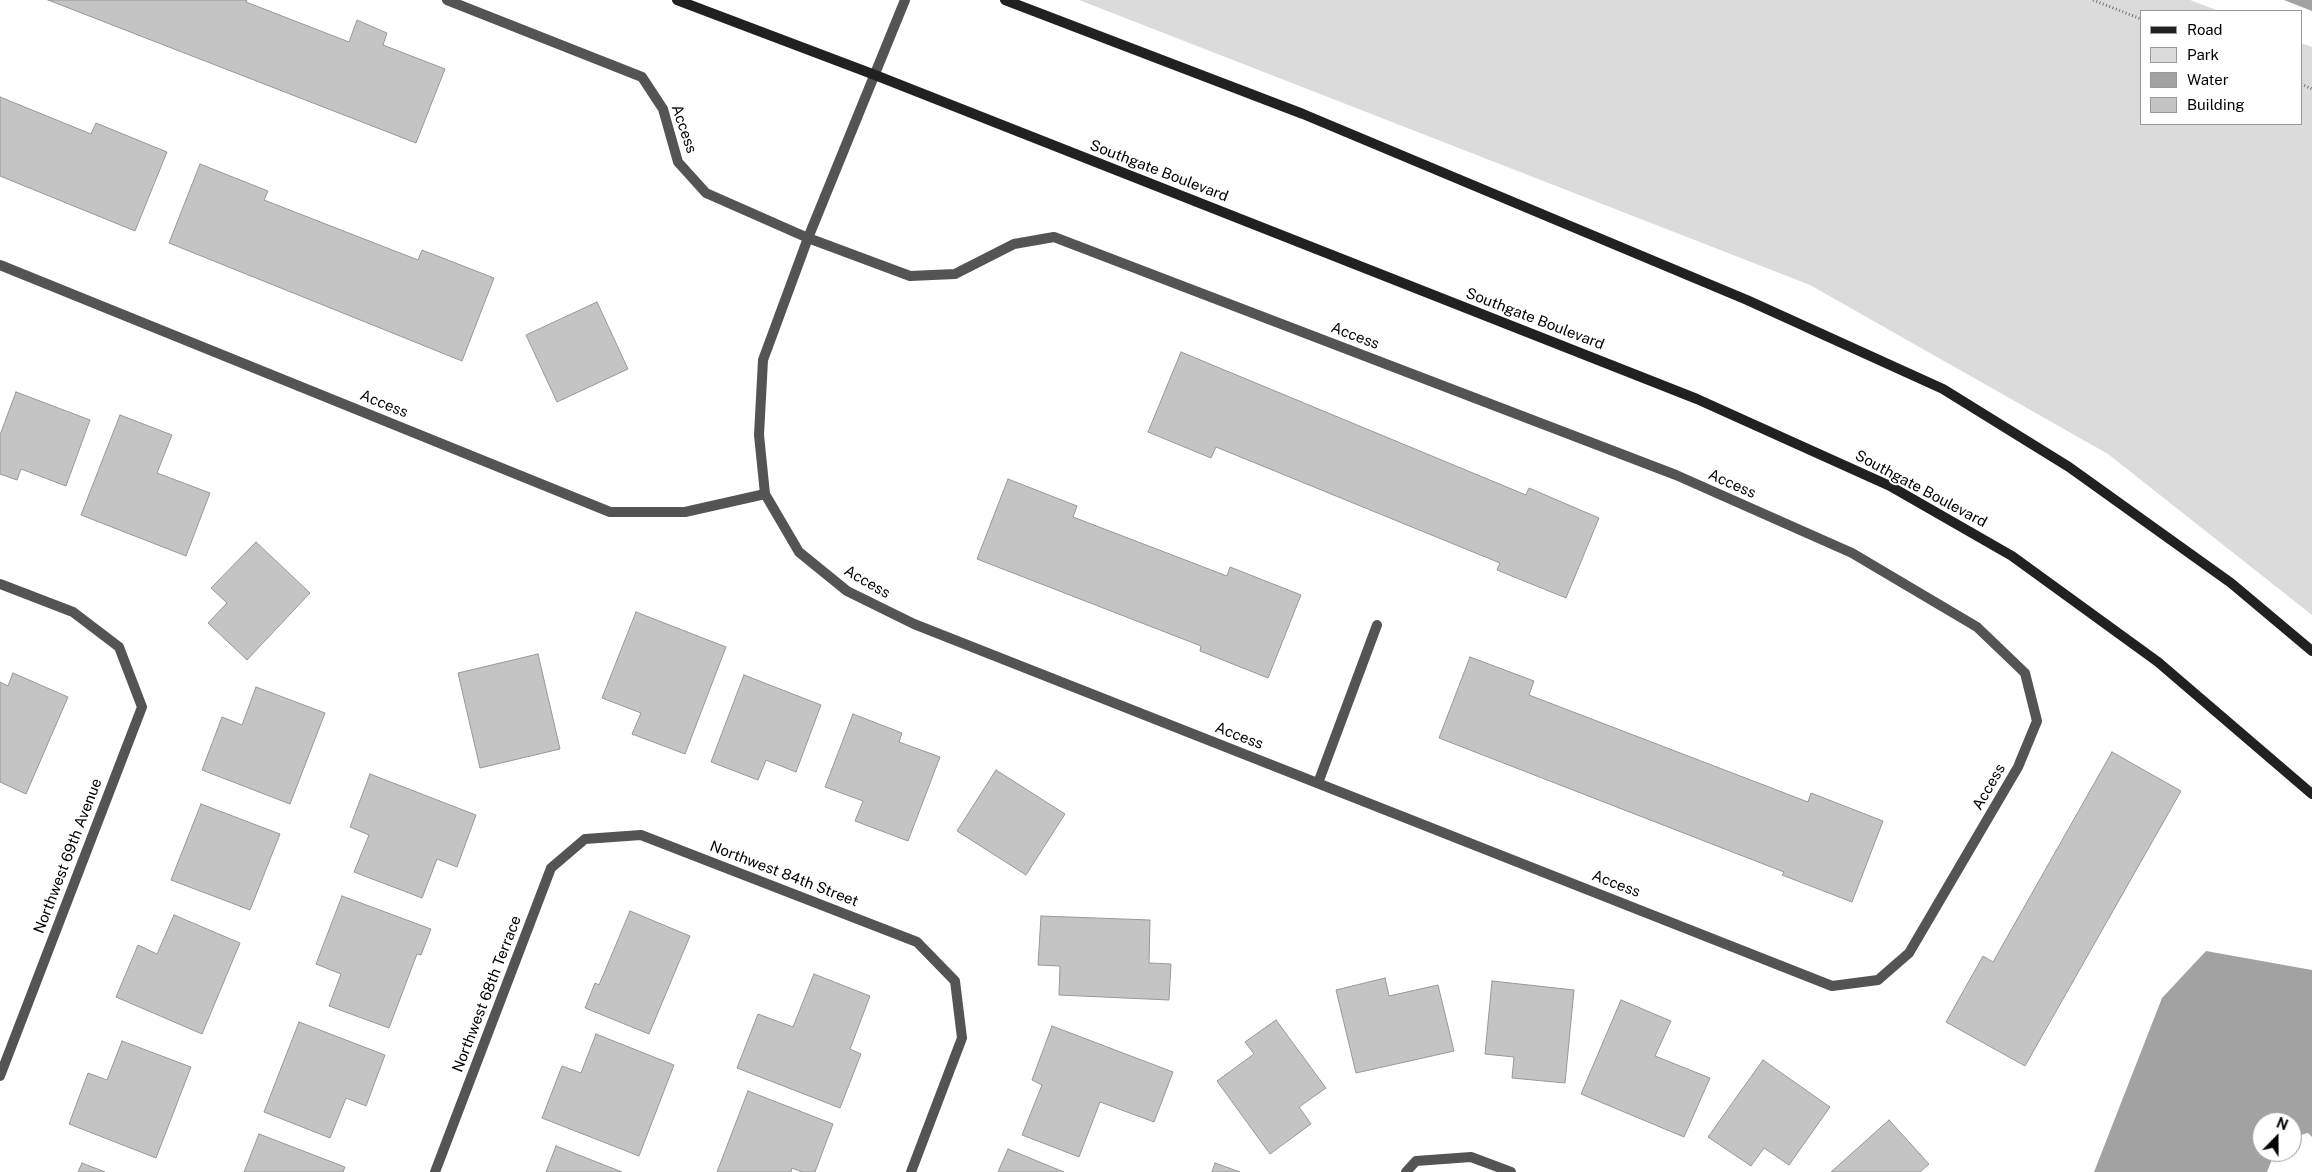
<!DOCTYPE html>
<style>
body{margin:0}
#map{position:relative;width:2312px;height:1172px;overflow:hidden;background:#fff;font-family:"Public Sans",sans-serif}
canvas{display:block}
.legend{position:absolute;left:2140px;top:10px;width:162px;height:115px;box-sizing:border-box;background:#fff;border:1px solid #999;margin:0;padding:6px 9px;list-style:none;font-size:15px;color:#000}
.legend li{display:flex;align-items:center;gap:10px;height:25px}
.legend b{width:25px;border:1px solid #999}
.north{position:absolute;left:2252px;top:1112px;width:50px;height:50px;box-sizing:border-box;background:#fff;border:1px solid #999;border-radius:50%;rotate:22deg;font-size:14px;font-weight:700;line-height:20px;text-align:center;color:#000}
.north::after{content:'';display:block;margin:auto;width:18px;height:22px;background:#000;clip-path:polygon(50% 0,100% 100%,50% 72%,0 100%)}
</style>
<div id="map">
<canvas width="2312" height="1172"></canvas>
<ul class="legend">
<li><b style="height:6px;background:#212121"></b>Road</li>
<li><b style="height:14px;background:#dbdbdb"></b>Park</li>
<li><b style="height:14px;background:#a2a2a2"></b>Water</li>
<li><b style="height:14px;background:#c4c4c4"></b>Building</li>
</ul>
<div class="north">N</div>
</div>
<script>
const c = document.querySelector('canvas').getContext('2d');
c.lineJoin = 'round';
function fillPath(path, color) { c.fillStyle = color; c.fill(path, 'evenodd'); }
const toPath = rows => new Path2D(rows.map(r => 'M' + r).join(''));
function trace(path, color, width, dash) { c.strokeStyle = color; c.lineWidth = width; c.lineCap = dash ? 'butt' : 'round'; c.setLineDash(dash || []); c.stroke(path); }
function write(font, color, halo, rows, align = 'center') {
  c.font = font + ' "Public Sans",sans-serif'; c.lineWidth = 4; c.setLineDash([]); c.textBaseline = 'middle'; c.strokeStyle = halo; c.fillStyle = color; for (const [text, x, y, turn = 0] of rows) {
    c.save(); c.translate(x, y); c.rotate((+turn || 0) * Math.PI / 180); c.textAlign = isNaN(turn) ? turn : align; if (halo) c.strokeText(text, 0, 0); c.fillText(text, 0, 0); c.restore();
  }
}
fillPath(toPath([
 [1079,0,2190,0,2219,11,2141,11,2141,124,2301,124,2301,43,2312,47,2312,615,2108,454,1810,285]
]), '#dbdbdb');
fillPath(toPath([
 [2284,0,2312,0,2312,11],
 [2206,951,2312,970,2312,1137,2308,1133,2292,1137,2292,1122,2262,1122,2262,1152,2275,1152,2267,1172,2094,1172,2162,998]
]), '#a2a2a2');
const building = toPath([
 [48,0,247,0,246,2,349,42,357,20,387,33,383,45,445,69,416,143,48,0],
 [0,97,91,134,96,123,167,152,135,231,0,176,0,97],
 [200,164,268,191,264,200,418,260,422,250,494,278,462,361,169,243,200,164],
 [597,302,628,369,557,402,526,335,597,302],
 [1181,352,1526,495,1529,488,1599,518,1566,598,1497,570,1500,563,1216,447,1211,458,1148,432,1181,352],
 [16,392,90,420,66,486,21,469,17,480,0,474,0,435,16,392],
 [120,415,172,435,157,473,210,493,186,556,81,515,120,415],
 [1008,479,1077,506,1073,517,1227,576,1230,567,1301,595,1268,678,1200,651,1201,646,977,559,1008,479],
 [256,542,310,593,247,660,208,623,227,603,211,588,256,542],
 [636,612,726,647,685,754,632,734,641,713,602,698,636,612],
 [538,654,560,749,480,768,458,673,538,654],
 [1470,657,1534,681,1529,695,1808,802,1811,793,1883,821,1852,902,1782,875,1784,872,1439,738,1470,657],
 [13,673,68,697,26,794,0,782,0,682,8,686,13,673],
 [744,675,821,705,796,772,766,760,758,780,711,762,744,675],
 [256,687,325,713,290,804,202,770,222,717,242,725,256,687],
 [853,714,902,733,899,742,940,757,908,841,855,821,863,801,825,787,853,714],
 [2112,752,2181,791,2025,1066,1946,1022,1983,956,1993,962,2112,752],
 [996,770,1065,814,1026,875,957,831,996,770],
 [370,774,476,815,457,867,437,859,422,898,354,872,369,835,350,827,370,774],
 [201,804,280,834,250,910,171,880,201,804],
 [342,896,431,929,421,955,417,954,389,1028,329,1006,341,974,316,964,342,896],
 [630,911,690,936,649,1034,585,1008,595,983,599,985,630,911],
 [174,915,240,943,202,1034,116,997,138,945,157,954,174,915],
 [1041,916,1150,920,1149,963,1171,964,1169,1000,1059,995,1060,966,1038,965,1041,916],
 [814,974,870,996,850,1049,861,1054,840,1108,737,1068,758,1014,793,1027,814,974],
 [1385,978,1389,996,1438,985,1454,1051,1356,1073,1336,990,1385,978],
 [1492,981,1574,990,1565,1083,1512,1078,1514,1057,1485,1054,1492,981],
 [1621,1000,1671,1021,1655,1056,1710,1078,1684,1137,1581,1094,1621,1000],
 [1276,1020,1326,1088,1299,1107,1311,1124,1270,1154,1217,1081,1254,1054,1245,1042,1276,1020],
 [299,1022,385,1055,366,1106,346,1098,330,1138,264,1112,299,1022],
 [1052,1026,1173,1072,1154,1122,1100,1102,1079,1157,1022,1135,1042,1085,1032,1080,1052,1026],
 [596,1034,674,1065,639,1156,542,1118,562,1066,581,1073,596,1034],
 [122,1041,191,1067,156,1158,69,1124,88,1073,107,1080,122,1041],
 [1763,1060,1830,1107,1789,1165,1764,1148,1751,1166,1708,1137,1763,1060],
 [748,1091,833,1124,815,1172,802,1172,792,1168,791,1172,717,1172,748,1091],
 [1889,1120,1929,1164,1920,1172,1831,1172,1889,1120],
 [259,1134,345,1167,343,1172,244,1172,259,1134],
 [556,1146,622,1172,546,1172,556,1146],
 [1008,1149,1064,1172,998,1172,1008,1149],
 [82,1163,105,1172,78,1172,82,1163],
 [1215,1163,1240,1172,1212,1172,1215,1163]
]);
fillPath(building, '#c4c4c4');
trace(building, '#989898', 1);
trace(toPath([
 [2093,0,2141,19],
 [2301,84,2312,89]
]), '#767676', 3, [1, 2.5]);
trace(toPath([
 [0,265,610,512,685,512,765,494,799,552,847,591,914,624,1832,986,1878,980,1909,953,2018,767,2037,721,2025,673,1977,627,1852,553,1676,475,1054,237,1014,244,955,274,910,276,808,238,706,193,678,162,663,109,642,77,447,0],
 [765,494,759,435,763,360,808,238,905,0],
 [1318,783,1377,625]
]), '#545454', 10);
trace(toPath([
 [0,584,73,612,119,647,142,707,0,1076],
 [435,1172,551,868,585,839,641,835,917,942,955,981,962,1038,911,1172],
 [1406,1172,1416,1161,1471,1157,1511,1172]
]), '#545454', 10);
trace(toPath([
 [677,0,875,75,1697,399,1890,486,2012,556,2158,662,2312,794],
 [1005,0,1303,114,1747,300,1943,389,2069,467,2231,583,2312,651]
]), '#212121', 10);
write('15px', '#000', '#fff', [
 ["Access",684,129,71],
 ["Southgate Boulevard",1159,171,21],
 ["Southgate Boulevard",1535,319,21],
 ["Access",1355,336,21],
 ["Access",384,404,22],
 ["Access",1732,484,24],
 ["Southgate Boulevard",1921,489,28],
 ["Access",867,582,30],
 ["Access",1239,736,21],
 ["Access",1989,787,-60],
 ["Northwest 69th Avenue",68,856,-69],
 ["Northwest 84th Street",784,874,21],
 ["Access",1616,884,21],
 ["Northwest 68th Terrace",487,994,-69]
]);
</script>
